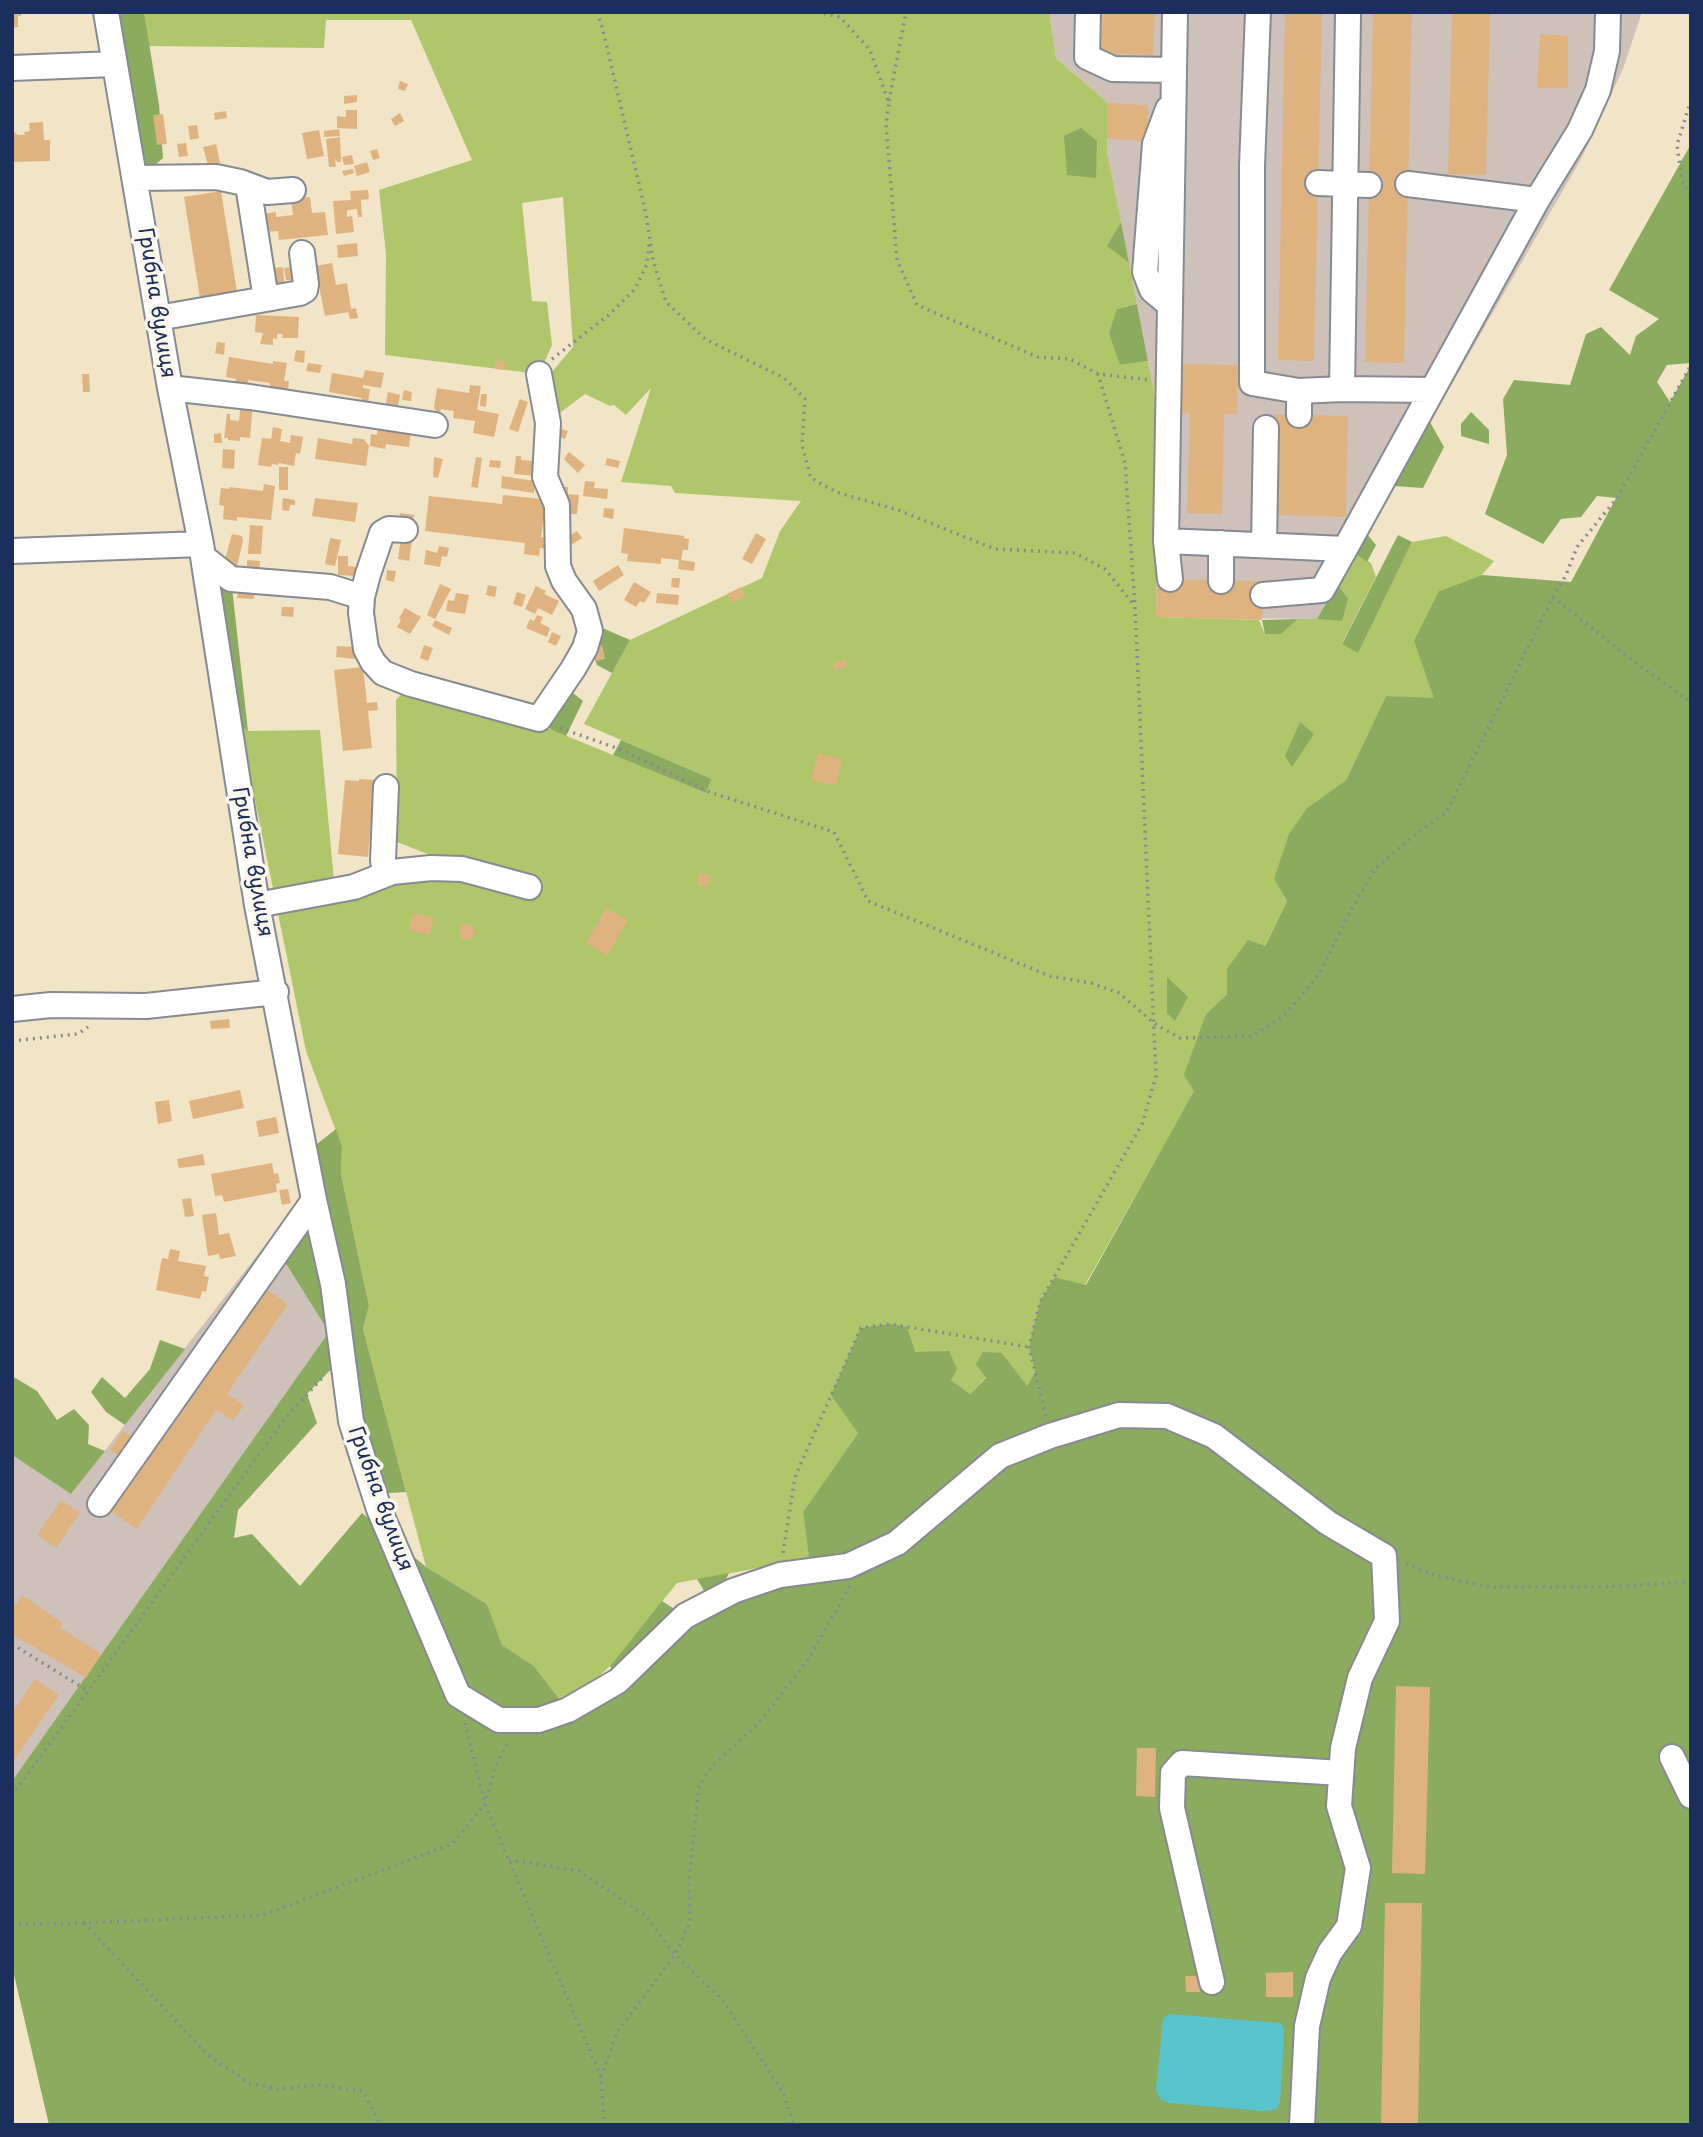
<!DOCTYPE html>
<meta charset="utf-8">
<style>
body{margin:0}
#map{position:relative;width:1703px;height:2137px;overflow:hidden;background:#f1e4c7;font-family:"Playpen Sans",sans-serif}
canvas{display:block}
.frame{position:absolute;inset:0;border:14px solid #1b2f5e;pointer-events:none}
</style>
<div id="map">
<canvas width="1703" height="2137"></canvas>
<div class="frame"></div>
</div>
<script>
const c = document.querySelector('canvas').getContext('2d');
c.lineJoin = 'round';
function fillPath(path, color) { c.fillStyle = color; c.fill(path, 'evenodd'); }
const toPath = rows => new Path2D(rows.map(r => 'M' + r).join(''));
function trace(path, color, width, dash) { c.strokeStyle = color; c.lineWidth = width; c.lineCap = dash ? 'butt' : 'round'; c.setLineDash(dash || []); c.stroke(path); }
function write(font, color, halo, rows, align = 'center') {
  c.font = font + ' "Playpen Sans",sans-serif'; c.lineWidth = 7; c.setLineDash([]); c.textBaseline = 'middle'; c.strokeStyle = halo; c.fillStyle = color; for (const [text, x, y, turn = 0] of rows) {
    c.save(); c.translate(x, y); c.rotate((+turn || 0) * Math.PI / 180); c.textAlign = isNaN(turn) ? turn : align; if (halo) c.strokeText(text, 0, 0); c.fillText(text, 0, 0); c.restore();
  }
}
fillPath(toPath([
 [1049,12,1642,12,1623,69,1581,159,1317,619,1156,617,1159,416,1107,152,1108,103,1056,58],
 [270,1239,330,1332,12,1781,12,1455,71,1494]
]), '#cec1ba');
fillPath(toPath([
 [144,12,1049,12,1056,58,1108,103,1107,152,1121,222,1108,246,1129,263,1137,304,1117,309,1120,365,1148,361,1159,416,1156,617,1259,620,1265,634,1284,631,1298,619,1317,619,1355,553,1371,563,1376,577,1342,643,1358,652,1412,542,1446,536,1494,561,1482,575,1439,591,1434,699,1386,696,1346,780,1307,808,1274,879,1287,901,1264,947,1227,969,1227,994,1206,1014,1195,1090,1085,1285,1055,1277,1029,1347,1035,1372,1027,1387,1002,1353,986,1377,970,1394,951,1380,858,1433,803,1512,811,1570,780,1575,764,1567,677,1583,610,1666,586,1688,559,1698,534,1666,502,1645,487,1604,426,1567,363,1329,369,1306,341,1174,342,1147,306,1051,240,726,248,731,320,730,334,881,395,884,469,870,397,842,396,700,411,684,532,718,552,730,706,793,712,779,584,724,630,640,762,578,780,531,801,501,675,493,671,486,621,482,651,388,626,415,614,405,610,406,585,394,557,415,546,379,573,347,563,197,522,203,532,301,547,302,552,345,539,374,385,355,386,254,379,190,472,160,411,20,326,20,324,48,149,46]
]), '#afc66b');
fillPath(toPath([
 [118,12,144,12,159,105,163,158,147,172],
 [1081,128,1097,141,1096,178,1067,175,1064,136],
 [1691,144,1691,363,1667,365,1657,382,1670,402,1691,365,1691,2125,49,2125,12,1966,12,1781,329,1332,278,1251,298,1222,307,1152,336,1129,342,1147,341,1174,369,1306,363,1329,406,1492,375,1494,343,1357,307,1394,317,1423,238,1510,234,1538,252,1534,300,1586,362,1513,426,1567,487,1604,502,1645,534,1666,568,1710,618,1682,610,1666,662,1601,685,1616,811,1573,803,1512,858,1433,831,1395,861,1328,890,1324,907,1327,915,1352,949,1351,957,1369,951,1380,970,1394,986,1378,976,1364,983,1352,1002,1353,1027,1386,1035,1372,1029,1347,1040,1302,1055,1277,1086,1285,1194,1091,1184,1075,1206,1014,1227,994,1227,969,1248,940,1265,946,1287,901,1274,879,1289,834,1307,808,1346,780,1386,696,1434,698,1414,641,1439,591,1482,575,1571,582,1616,498,1597,496,1581,517,1561,519,1543,544,1485,514,1507,455,1503,399,1514,380,1570,385,1586,334,1601,327,1630,355,1636,336,1659,319,1609,290],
 [1121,222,1129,263,1107,246],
 [1137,304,1148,361,1120,365,1109,333,1117,309],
 [1471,412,1489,430,1489,444,1461,436,1461,424],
 [1430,422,1444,447,1423,488,1394,486],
 [1366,533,1376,545,1367,562,1355,553],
 [1398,535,1412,542,1358,653,1342,644],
 [231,579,248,731,240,726,218,593],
 [1337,584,1348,599,1342,621,1317,619],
 [1298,619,1281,634,1265,634,1262,620],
 [589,622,630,640,612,673,597,665,588,641],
 [563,685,583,701,566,736,552,730,539,719],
 [1300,722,1314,734,1292,767,1285,756],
 [621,740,712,779,706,793,613,755],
 [1167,977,1188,997,1175,1021,1167,1013],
 [160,1340,185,1349,125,1425,106,1412,91,1392,102,1377,125,1398,150,1369],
 [12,1376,37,1391,57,1420,74,1409,89,1425,88,1444,105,1451,71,1494,12,1455],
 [729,1573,723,1585,706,1594,697,1579]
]), '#8bab5f');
fillPath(toPath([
 [1170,2014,1281,2023,1284,2029,1282,2071,1280,2101,1277,2109,1263,2111,1169,2103,1160,2099,1156,2090,1163,2018]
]), '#57c5cb');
fillPath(toPath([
 [12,12,21,12,21,16,18,16,18,27,12,28],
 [1103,12,1155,12,1153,55,1101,53],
 [1285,12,1322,12,1314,361,1278,360],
 [1373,12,1412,12,1404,363,1365,362],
 [1452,12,1490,12,1486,175,1448,174],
 [1540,34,1568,36,1568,88,1537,88],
 [400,81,408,84,405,91,398,89],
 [357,95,357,102,344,104,344,96],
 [1108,103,1148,105,1147,141,1107,139],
 [346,110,357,110,357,129,337,128,337,116,346,117],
 [226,111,227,118,215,120,214,113],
 [400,113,404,121,395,126,391,119],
 [163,114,167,144,157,145,153,115],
 [43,122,44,140,50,140,50,161,12,162,12,130,18,135,25,135,24,132,30,131,29,123],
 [197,125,199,138,190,140,188,126],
 [339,129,340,136,324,137,324,131],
 [319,130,324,156,307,159,302,133],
 [340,137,341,162,337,162,335,158,336,167,329,167,326,139],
 [186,143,188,156,179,157,177,144],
 [216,144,220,163,208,166,203,147],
 [377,149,380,158,373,160,370,151],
 [352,155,354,164,344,165,342,157],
 [367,162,370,172,357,176,354,166],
 [353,169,354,173,344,176,342,171],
 [368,190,369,199,361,200,362,217,358,217,357,209,347,210,347,217,352,216,354,232,336,234,333,201,351,200,350,191],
 [221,191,237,292,200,298,184,197],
 [310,197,312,213,325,212,328,235,279,240,278,231,266,232,264,214,276,212,276,217,293,215,291,199],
 [357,243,358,256,338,258,337,245],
 [332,263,336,285,347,283,351,309,356,308,358,318,350,319,348,312,325,316,315,266],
 [283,267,284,282,275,283,274,268],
 [291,267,292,280,286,280,284,268],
 [256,315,299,317,298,338,282,338,283,334,277,334,277,339,273,338,273,345,260,344,263,333,255,332],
 [217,342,225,343,224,355,215,353],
 [296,350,305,351,304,363,294,361],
 [229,357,273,364,273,361,287,363,284,381,289,381,288,392,269,390,270,383,248,380,247,387,235,385,236,379,226,377],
 [496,360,505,362,504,370,495,369],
 [308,363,322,365,320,373,306,371],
 [1178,364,1238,365,1237,414,1224,414,1222,514,1187,513,1190,413,1177,413],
 [365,370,384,373,381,388,363,385,363,388,370,389,368,402,361,401,362,398,329,392,332,373,363,378],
 [82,374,89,374,90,392,83,392],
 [470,385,481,386,477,410,499,414,494,437,473,433,475,421,453,418,454,411,441,409,440,412,436,411,434,408,437,388,469,393],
 [404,390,412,392,411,401,402,400],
 [388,392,400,395,397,411,385,409],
 [481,394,487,394,486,407,480,406],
 [520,399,528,402,518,432,509,429],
 [241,402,253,403,250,438,240,437,240,441,228,440,228,438,224,438,227,414,230,414,230,420,239,421],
 [1275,414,1348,416,1346,517,1273,515],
 [378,426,411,430,409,447,386,444,385,449,370,446,371,434,377,435],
 [273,427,282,429,280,441,290,443,291,435,303,437,300,454,296,453,294,466,279,463,278,465,272,464,271,467,258,465,262,438,271,439],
 [562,429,568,431,565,439,559,437],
 [221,433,222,443,214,443,214,434],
 [318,438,352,444,353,438,364,439,369,446,366,466,315,459],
 [223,449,235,450,234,469,222,468],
 [569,452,585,465,578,473,564,459],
 [516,456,521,456,521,460,536,461,535,476,514,474],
 [434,457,443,459,438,478,433,477],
 [476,457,482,458,478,488,471,487],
 [607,458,620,461,618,468,605,465],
 [490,460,501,461,500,468,489,467],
 [279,467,288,467,288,490,279,490],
 [502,476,535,481,534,493,501,488],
 [585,481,595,482,594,488,608,489,607,499,583,496],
 [264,484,275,486,271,520,237,517,237,521,223,519,224,506,219,505,221,488,229,489,229,487,263,491],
 [562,487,568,487,568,494,579,495,577,514,571,514,571,526,561,525],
 [503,495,552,500,549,525,543,524,541,537,549,538,548,549,540,548,539,556,524,554,525,543,425,531,429,496,502,504],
 [283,498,295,500,295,505,290,505,289,511,282,510],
 [315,498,358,503,355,522,312,516],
 [604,508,614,509,613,519,603,517],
 [400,513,415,515,410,523,399,521],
 [250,525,263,526,261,554,248,554],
 [624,528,684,536,684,538,689,539,688,550,683,550,681,560,695,562,694,571,678,569,679,560,661,558,661,564,627,561,628,554,621,553],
 [577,531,582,538,571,545,566,538],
 [756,533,766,539,752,564,742,559],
 [232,534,242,536,243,541,236,570,223,567],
 [330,538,341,540,335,566,325,564],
 [401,539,412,541,409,561,398,559],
 [439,546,449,548,447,557,442,556,440,567,424,564,426,550,437,553],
 [338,556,348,556,348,566,357,567,356,576,338,575],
 [247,560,260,561,259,573,247,572],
 [618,565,624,575,599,591,593,581],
 [387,570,396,571,394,582,386,580],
 [672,578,680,578,679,588,671,587],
 [1157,579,1263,581,1262,620,1156,617],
 [634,582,651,592,644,603,640,601,636,607,624,600],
 [440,584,451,589,435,619,427,615],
 [239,585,255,587,254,599,237,598],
 [488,585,497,587,495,597,486,595],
 [536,586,546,591,544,594,559,601,552,615,538,608,535,614,525,609],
 [741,587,745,596,732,603,727,594],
 [517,592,526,595,522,607,513,604],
 [456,593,469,595,465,614,446,611,448,600,454,601],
 [657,593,679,595,678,605,656,603],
 [282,607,294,607,293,617,281,616],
 [405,608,421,617,410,634,397,627,401,620,399,618],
 [537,615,543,617,540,623,550,628,547,637,526,628,530,619,534,621],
 [435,620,452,628,449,635,432,626],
 [552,632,561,636,556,646,548,642],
 [424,645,433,648,428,661,420,658],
 [602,645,605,659,596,661,592,647],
 [337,646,355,647,355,659,336,657],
 [845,659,848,665,835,671,832,665],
 [363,667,367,703,377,702,378,710,368,711,372,748,343,751,334,670],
 [818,753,842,759,836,785,811,780],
 [359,779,374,780,368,857,338,854,345,780,359,781],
 [699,873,710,875,708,887,697,885],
 [606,908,628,920,607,956,586,943],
 [413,913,434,918,430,935,409,930],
 '459 932a8 8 0 1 1 16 0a8 8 0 1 1-16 0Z',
 [229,1019,230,1028,211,1029,210,1021],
 [240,1090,244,1108,193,1119,189,1101],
 [169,1100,172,1121,158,1124,155,1102],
 [276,1117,279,1133,259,1137,256,1121],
 [203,1154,205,1165,179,1168,177,1159],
 [272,1163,274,1174,278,1173,280,1183,276,1184,277,1192,224,1202,222,1195,215,1196,211,1174],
 [288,1189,291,1203,282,1205,279,1190],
 [191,1198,194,1216,185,1217,182,1199],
 [216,1213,219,1235,229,1233,236,1256,220,1259,219,1254,208,1256,202,1215],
 [170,1249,180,1251,178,1261,206,1266,204,1276,209,1277,206,1292,202,1291,200,1299,156,1290,162,1258,168,1259],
 [257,1283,288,1304,227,1394,244,1405,233,1421,216,1410,137,1529,106,1508],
 [123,1431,134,1438,121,1457,110,1450],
 [61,1500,80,1513,56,1548,37,1535],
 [22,1595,63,1623,55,1636,61,1628,101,1654,86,1678,12,1634,12,1609],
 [35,1679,59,1695,12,1763,12,1713],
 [1396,1686,1430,1687,1425,1874,1392,1873],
 [1137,1748,1156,1748,1155,1797,1136,1796],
 [1385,1903,1422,1903,1418,2125,1381,2125],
 [1293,1972,1293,1997,1266,1997,1266,1973],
 [1185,1976,1200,1976,1200,1992,1186,1992]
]), '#dfb37f');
const minor = toPath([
 [106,12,170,388,201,544,257,905,314,1200,333,1284,351,1421,379,1509,458,1695,499,1720,539,1720,568,1710,618,1681,685,1616,733,1591,780,1575,848,1566,897,1543,1000,1456,1050,1436,1119,1415,1167,1416,1214,1436,1328,1523,1384,1556,1387,1621,1360,1678,1343,1748,1339,1806,1358,1868,1349,1926,1330,1952,1318,1978,1307,2026,1302,2125],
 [1088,12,1087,57,1113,69,1174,70],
 [1175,12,1166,541,1345,549,1537,200,1580,130,1598,90,1607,51,1608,12],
 [1258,12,1252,166,1252,383,1299,391,1342,389,1432,390],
 [12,68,115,64],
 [1168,109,1155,144,1145,272,1152,290,1170,305],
 [136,178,216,177,240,182,267,192,293,190],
 [1318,183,1369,185],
 [1408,184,1537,200],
 [248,185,266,299],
 [158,318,300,293,305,290,306,284,302,253],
 [170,388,250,397,435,425],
 [1342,389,1348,15],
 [1299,415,1299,391],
 [1166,541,1170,579],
 [1264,545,1266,428],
 [12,551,201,544],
 [203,557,231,579,330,587,362,597,361,613,366,649,373,662,383,673,411,684,539,719,573,669,585,648,590,631,584,609,564,581,558,566,557,505,545,477,548,423,539,374],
 [1221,581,1221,543],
 [1263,595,1322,590,1345,549],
 [362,597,368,574,382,533,389,529,405,530],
 [385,874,383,860,386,787],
 [257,905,354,887,392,872,431,868,462,869,529,887],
 [12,1009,51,1005,146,1006,276,992],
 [100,1504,314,1200],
 [1672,1757,1691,1796],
 [1212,1982,1172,1808,1173,1773,1182,1763,1341,1773]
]);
trace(minor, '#868a92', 28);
trace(toPath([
 [597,12,603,30,646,214,653,260,666,302,705,339,784,378,805,399,802,445,811,478,836,492,898,510,995,549,1075,553,1105,569,1134,605],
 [817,12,840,17,870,50,889,103,886,124,897,260,917,305,1038,357,1070,359,1098,374,1150,380],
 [1691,100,1677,145,1682,180,1691,197],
 [889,101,906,12],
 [552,359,610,314,635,289,647,264,649,244],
 [1553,597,1632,660,1691,702],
 [560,728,622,750,709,792,834,832,868,901,1050,976,1091,983,1119,993,1155,1024,1180,1038,1253,1036,1284,1016,1319,974,1349,914,1375,869,1416,834,1446,813,1553,597,1566,575,1577,547,1617,498,1691,365],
 [12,1041,78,1034,88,1027],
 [1046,1416,1029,1347,1040,1302,1142,1124,1156,1076,1135,607,1125,463,1098,374],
 [783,1553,795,1477,861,1328,890,1324,1029,1347],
 [1406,1564,1435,1575,1488,1587,1604,1587,1691,1582],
 [12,1644,88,1691],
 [465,1723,485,1804,601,2077,604,2125],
 [12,1796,285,1418,325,1375],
 [509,1860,579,1871,646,1916,675,1955,721,1998,783,2092,794,2125],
 [84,1923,208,2055,249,2083,278,2089,320,2085,363,2091,380,2125],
 [12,1924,84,1923,263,1915,452,1844,485,1804,495,1768,508,1741],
 [601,2077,617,2032,675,1955,690,1922,689,1881,699,1786,712,1766,759,1723,809,1658,850,1586]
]), '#868a92', 3.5, [2, 5]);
trace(minor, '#fff', 24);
write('21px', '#1b2f5e', '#fbf7ec', [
 ["Грибна вулиця",156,303,81],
 ["Грибна вулиця",252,862,80],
 ["Грибна вулиця",380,1499,70]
]);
</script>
